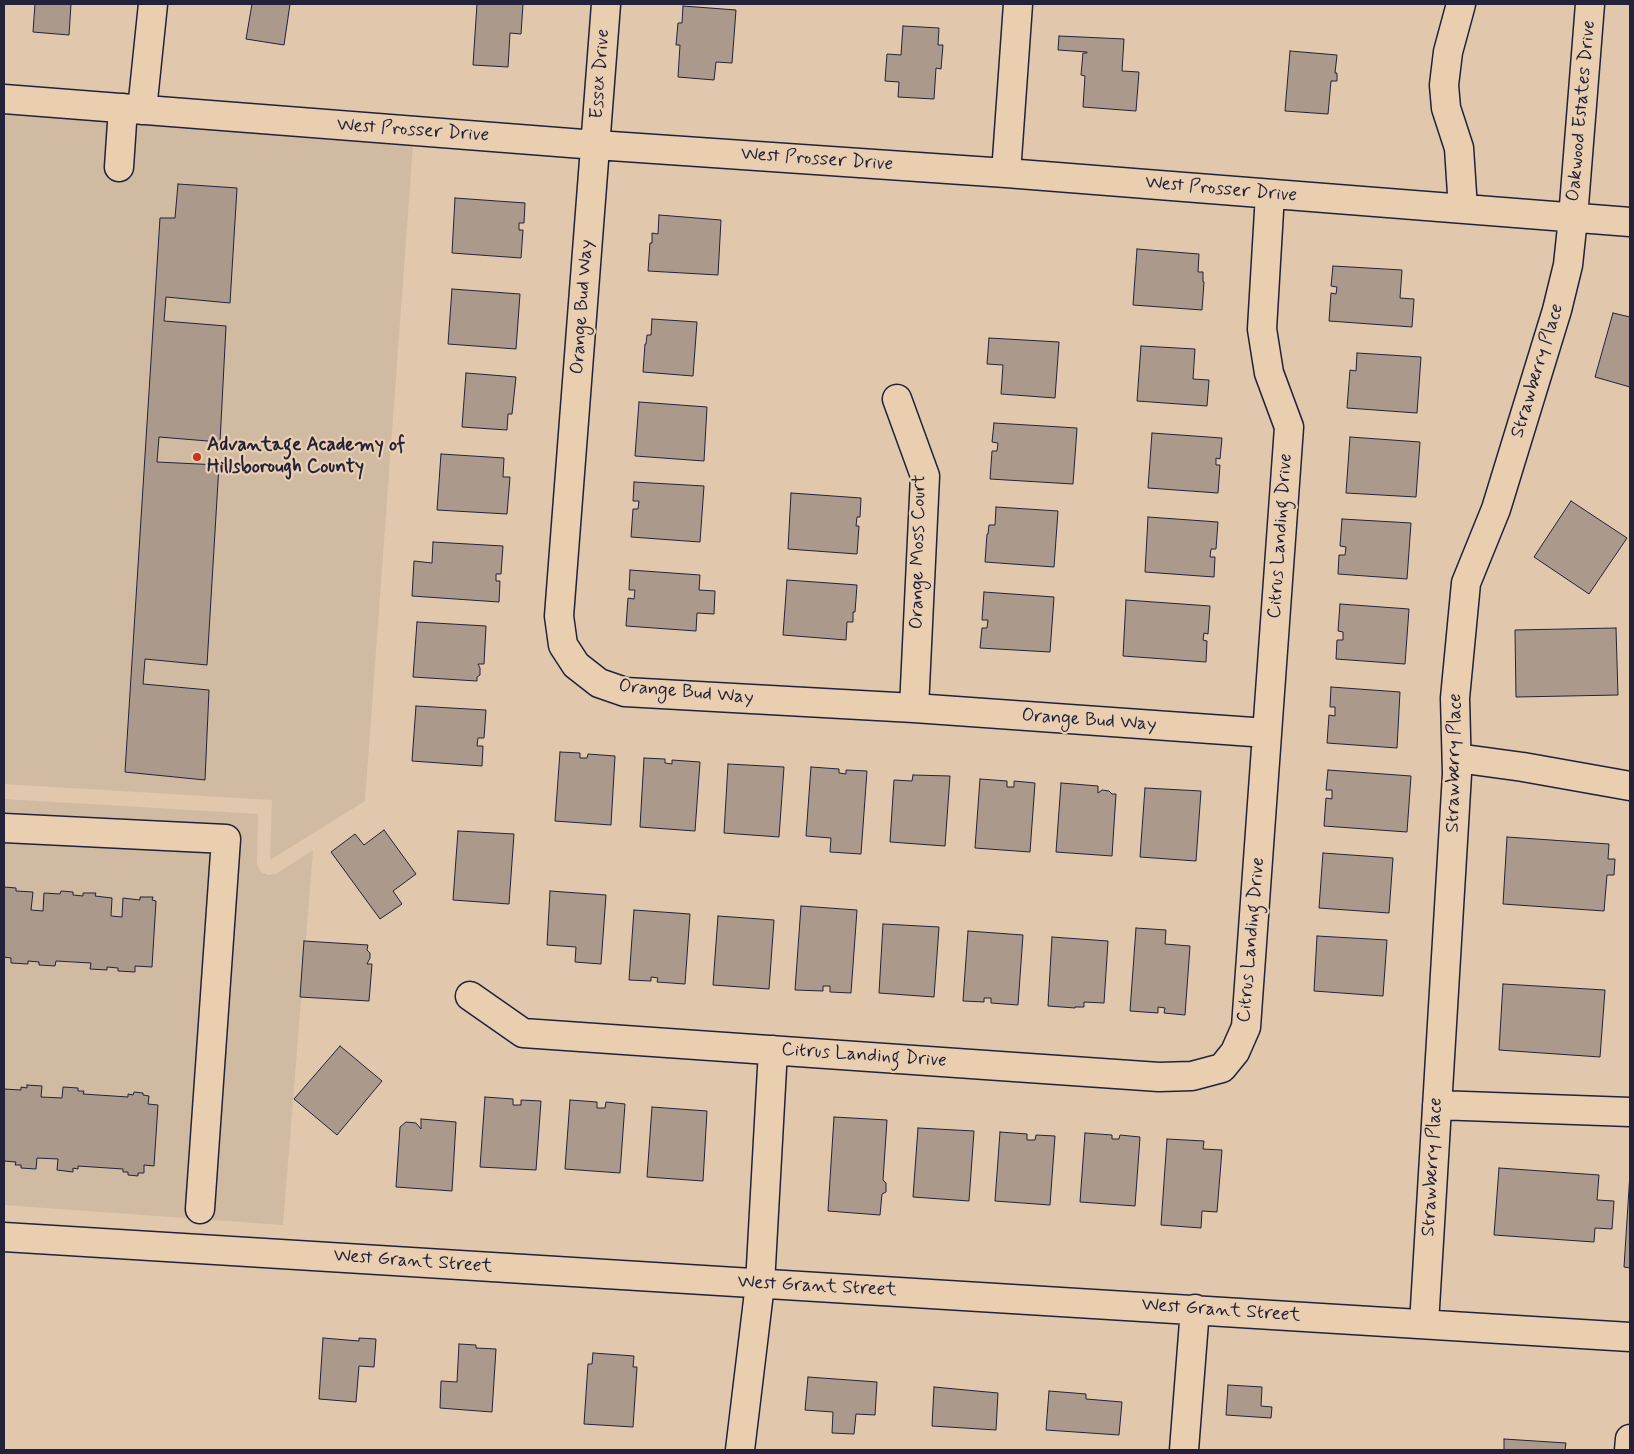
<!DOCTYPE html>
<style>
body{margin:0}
#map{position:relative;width:1634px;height:1454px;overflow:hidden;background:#e1c7ab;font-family:Mynerve,sans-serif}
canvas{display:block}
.frame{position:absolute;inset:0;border:5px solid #22223b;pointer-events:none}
</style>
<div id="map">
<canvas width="1634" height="1454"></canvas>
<div class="frame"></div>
</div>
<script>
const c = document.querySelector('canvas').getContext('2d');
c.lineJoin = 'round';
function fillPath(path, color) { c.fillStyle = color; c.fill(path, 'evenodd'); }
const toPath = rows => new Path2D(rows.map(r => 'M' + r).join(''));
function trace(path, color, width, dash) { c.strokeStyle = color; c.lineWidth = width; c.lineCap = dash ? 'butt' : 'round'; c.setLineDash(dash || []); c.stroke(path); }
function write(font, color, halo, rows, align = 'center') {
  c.font = font + ' Mynerve,sans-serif'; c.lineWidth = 4.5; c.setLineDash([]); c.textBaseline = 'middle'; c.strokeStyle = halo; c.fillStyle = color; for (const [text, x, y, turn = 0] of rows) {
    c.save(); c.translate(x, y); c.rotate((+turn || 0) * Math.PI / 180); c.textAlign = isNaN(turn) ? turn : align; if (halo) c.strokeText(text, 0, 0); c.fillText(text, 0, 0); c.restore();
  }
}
fillPath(toPath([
 [4,98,414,131,365,801,270,860,272,800,4,784],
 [4,799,258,814,257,864,261,872,268,875,276,874,313,850,283,1225,4,1205]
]), '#d1baa2');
const building = toPath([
 [35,4,77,4,71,4,69,35,33,32,35,4],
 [252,4,290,4,284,45,246,39,252,4],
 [477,4,523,4,521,34,510,33,508,67,473,65,477,4],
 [683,6,736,10,732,63,716,62,714,80,678,77,680,45,676,45,678,23,682,23,683,6],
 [903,26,939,28,938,45,943,45,941,69,936,68,934,99,898,97,899,82,885,81,887,54,901,55,903,26],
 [1059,36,1124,39,1122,71,1139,72,1136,111,1083,107,1085,76,1081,75,1083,53,1087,53,1087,52,1058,50,1059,36],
 [1290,51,1337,55,1335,73,1337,73,1337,81,1331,81,1328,114,1285,111,1290,51],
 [178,184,237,188,230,303,166,297,164,321,226,326,220,442,159,437,157,462,219,465,207,665,145,659,143,684,209,690,205,780,125,772,160,218,175,218,178,184],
 [455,198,525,203,524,223,519,223,519,230,523,230,521,258,452,253,455,198],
 [659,215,721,220,718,275,648,271,650,243,652,243,652,233,658,234,659,215],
 [1137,249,1199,254,1198,272,1203,272,1203,282,1204,282,1202,310,1133,305,1137,249],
 [1333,266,1402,270,1400,298,1414,299,1412,327,1329,321,1331,293,1336,294,1337,287,1331,286,1333,266],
 [452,289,520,294,516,349,448,344,452,289],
 [1613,313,1630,317,1630,387,1595,377,1613,313],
 [652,319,697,322,693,376,643,372,645,344,646,344,647,335,651,335,652,319],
 [989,338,1059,342,1055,398,1001,394,1003,365,987,364,989,338],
 [1141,346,1195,349,1193,379,1209,380,1207,406,1137,401,1141,346],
 [1357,353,1421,357,1417,413,1347,408,1350,370,1356,371,1357,353],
 [466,373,516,377,512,414,508,414,507,430,462,427,466,373],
 [639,402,707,407,704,461,635,456,639,402],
 [994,423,1077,428,1073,484,990,479,992,451,997,451,998,443,992,442,994,423],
 [1152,433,1222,438,1220,459,1216,458,1216,465,1220,465,1218,493,1148,488,1152,433],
 [1350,437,1420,442,1416,497,1346,493,1350,437],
 [441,454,504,458,503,477,510,477,507,514,437,510,441,454],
 [634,482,704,486,700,542,631,537,633,509,638,509,639,501,633,501,634,482],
 [791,493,861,498,860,517,857,517,856,526,859,526,857,554,788,549,791,493],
 [1571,501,1627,538,1589,594,1534,557,1571,501],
 [996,507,1058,511,1054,567,985,562,987,534,988,534,989,525,995,525,996,507],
 [1148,517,1218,522,1216,549,1211,549,1210,557,1215,557,1214,577,1145,572,1148,517],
 [1342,519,1411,523,1407,579,1338,574,1339,555,1345,555,1346,547,1340,546,1342,519],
 [433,542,503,546,501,574,496,574,496,581,500,581,499,602,412,596,414,561,432,563,433,542],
 [630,570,700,575,699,590,715,591,714,614,697,613,696,631,626,626,628,598,634,599,635,590,629,590,630,570],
 [787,580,857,585,855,612,853,612,853,622,847,622,846,640,783,635,787,580],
 [984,592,1054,597,1050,652,980,648,982,628,987,628,988,620,982,620,984,592],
 [1126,600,1210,606,1208,634,1204,633,1203,640,1207,641,1206,662,1123,656,1126,600],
 [1340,604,1409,609,1405,664,1336,659,1337,640,1343,640,1343,632,1338,631,1340,604],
 [417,622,486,626,484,664,478,664,480,668,480,675,477,677,477,681,413,677,417,622],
 [1616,628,1618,695,1516,697,1515,630,1616,628],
 [1331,687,1400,692,1397,748,1327,743,1329,715,1335,716,1335,707,1330,707,1331,687],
 [416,706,486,710,484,738,478,738,477,746,483,746,482,766,412,761,416,706],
 [560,752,580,753,580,758,587,758,588,754,615,756,611,825,555,821,560,752],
 [644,758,665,759,665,763,672,764,672,760,700,762,695,831,640,827,644,758],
 [728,764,784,767,779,837,724,833,728,764],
 [811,767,839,769,839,773,846,774,846,770,867,771,861,854,830,852,831,838,806,836,811,767],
 [1328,770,1411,776,1407,832,1324,826,1326,798,1332,799,1332,790,1326,790,1328,770],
 [913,775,950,776,945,846,890,842,894,780,912,781,913,775],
 [980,779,1007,781,1007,787,1014,787,1014,781,1035,783,1030,852,975,848,980,779],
 [1061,783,1098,786,1098,793,1102,790,1109,791,1112,794,1116,794,1112,856,1056,852,1061,783],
 [1145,788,1201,791,1196,861,1140,857,1145,788],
 [384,830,416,874,393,891,402,904,380,919,331,852,355,834,364,845,384,830],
 [458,831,514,834,509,904,453,900,458,831],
 [1507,837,1609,844,1608,859,1615,859,1614,875,1607,875,1604,911,1503,904,1507,837],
 [1323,853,1393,858,1389,913,1319,908,1323,853],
 [4,887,16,888,16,891,33,892,31,910,43,911,44,893,60,894,61,891,73,892,73,895,83,896,83,893,96,893,95,896,112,898,111,916,122,917,123,898,140,900,140,897,153,897,152,900,156,901,152,967,135,966,135,972,118,971,118,968,107,967,107,970,90,969,91,963,56,961,55,966,39,965,39,962,28,961,28,964,11,963,11,958,4,957,4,887],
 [550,891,606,895,601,964,575,962,576,947,547,945,550,891],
 [801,906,857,910,851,993,830,992,830,986,823,986,823,991,795,990,801,906],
 [634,910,690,914,685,984,657,982,658,978,651,977,651,981,629,980,634,910],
 [718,916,774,920,769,989,713,985,718,916],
 [883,924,939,927,934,997,879,993,883,924],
 [1136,928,1166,930,1165,944,1190,946,1185,1015,1164,1013,1165,1008,1158,1007,1158,1013,1130,1011,1136,928],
 [968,931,1023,935,1018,1005,991,1003,991,998,984,998,984,1002,963,1001,968,931],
 [1317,936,1387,940,1383,996,1314,991,1317,936],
 [1052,937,1108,941,1104,1003,1084,1002,1084,1007,1075,1007,1075,1008,1048,1006,1052,937],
 [304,941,368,945,367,950,370,953,370,958,367,964,372,964,369,1001,300,997,304,941],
 [1503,984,1605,990,1600,1057,1499,1050,1503,984],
 [340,1046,382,1081,337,1135,294,1099,340,1046],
 [27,1085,42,1086,41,1097,62,1098,63,1087,78,1088,78,1091,84,1091,83,1094,128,1097,128,1094,133,1095,134,1092,143,1093,143,1095,149,1096,148,1104,158,1105,154,1166,144,1165,144,1173,138,1173,138,1176,128,1175,128,1172,123,1172,123,1169,78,1166,78,1169,73,1168,73,1172,57,1170,58,1159,37,1158,36,1169,21,1168,21,1165,15,1165,16,1162,4,1161,4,1089,21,1090,21,1087,27,1088,27,1085],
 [485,1097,513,1099,513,1105,521,1105,521,1100,541,1101,536,1170,480,1167,485,1097],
 [570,1100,597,1102,597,1108,605,1108,606,1102,625,1104,620,1173,565,1169,570,1100],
 [652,1107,707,1111,703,1181,647,1177,652,1107],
 [834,1117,887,1120,883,1180,886,1183,886,1192,882,1194,880,1215,828,1211,834,1117],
 [421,1119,456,1122,452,1191,396,1187,400,1127,406,1122,416,1123,421,1129,421,1119],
 [918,1128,974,1131,969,1201,913,1197,918,1128],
 [1000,1132,1027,1134,1027,1140,1035,1140,1036,1135,1055,1136,1050,1205,995,1201,1000,1132],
 [1085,1133,1112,1135,1112,1139,1119,1139,1120,1135,1140,1137,1135,1206,1080,1202,1085,1133],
 [1167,1139,1204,1141,1203,1149,1222,1150,1217,1212,1202,1211,1201,1228,1161,1225,1167,1139],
 [1499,1168,1599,1175,1597,1200,1614,1201,1612,1229,1595,1228,1594,1242,1494,1235,1499,1168],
 [1630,1173,1630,1268,1624,1267,1630,1173],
 [323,1338,359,1341,359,1338,376,1339,374,1367,359,1366,356,1402,319,1399,323,1338],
 [459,1344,476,1345,476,1348,496,1349,492,1412,440,1408,441,1381,457,1382,459,1344],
 [593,1353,634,1356,633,1367,637,1367,633,1427,584,1424,588,1364,592,1364,593,1353],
 [808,1377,877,1382,875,1415,856,1414,854,1434,832,1433,833,1412,805,1410,808,1377],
 [1228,1385,1262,1387,1261,1406,1272,1407,1271,1418,1226,1415,1228,1385],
 [934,1387,998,1393,996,1430,932,1426,934,1387],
 [1049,1391,1086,1394,1086,1399,1122,1402,1119,1435,1046,1430,1049,1391],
 [1504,1439,1566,1443,1565,1450,1504,1450,1504,1439]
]);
fillPath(building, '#ab9a8c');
trace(building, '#22223b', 1);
const minor = toPath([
 [606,4,559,616,563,645,576,665,599,683,625,692,914,708,1267,733],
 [1461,4,1448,52,1444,85,1446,108,1459,148,1463,209],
 [4,99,596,145,1006,173,1630,222],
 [142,110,153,4],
 [119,167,123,108],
 [1006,173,1018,4],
 [897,399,925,476,914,708],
 [1457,758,1523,767,1630,786],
 [4,828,226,839,200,1209],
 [470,996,523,1033,1159,1077,1192,1076,1222,1068,1235,1052,1246,1027,1289,427,1269,373,1262,329,1270,194],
 [1437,1105,1630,1112],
 [4,1237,1630,1337],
 [1424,1324,1457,774,1455,698,1466,583,1496,509,1557,310,1568,265,1573,218,1590,4],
 [740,1450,760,1284,773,1050],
 [1184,1450,1195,1309],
 [1629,1450,1630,1439]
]);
trace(minor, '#22223b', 31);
trace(minor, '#e9ceb0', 28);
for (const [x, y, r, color] of [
 [197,457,5,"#c8321e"]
]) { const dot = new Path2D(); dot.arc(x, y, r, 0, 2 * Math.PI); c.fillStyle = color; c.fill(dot); trace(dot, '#e9ceb0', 2); }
write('19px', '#22223b', '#e9ceb0', [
 ["Essex Drive",601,74,-86],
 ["Oakwood Estates Drive",1582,111,-85],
 ["West Prosser Drive",413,131,4],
 ["West Prosser Drive",817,160,4],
 ["West Prosser Drive",1221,190,5],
 ["Orange Bud Way",583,307,-86],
 ["Strawberry Place",1538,371,-73],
 ["Citrus Landing Drive",1281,536,-86],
 ["Orange Moss Court",919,552,-89],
 ["Orange Bud Way",686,693,5],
 ["Orange Bud Way",1089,721,4],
 ["Strawberry Place",1455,763,-89],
 ["Citrus Landing Drive",1252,940,-85],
 ["Citrus Landing Drive",864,1056,4],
 ["Strawberry Place",1433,1167,-87],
 ["West Grant Street",413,1262,4],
 ["West Grant Street",817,1287,3],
 ["West Grant Street",1221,1311,4]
]);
write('bold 19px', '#22223b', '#e9ceb0', [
 ["Advantage Academy of",207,446],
 ["Hillsborough County",207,468]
], 'left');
</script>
